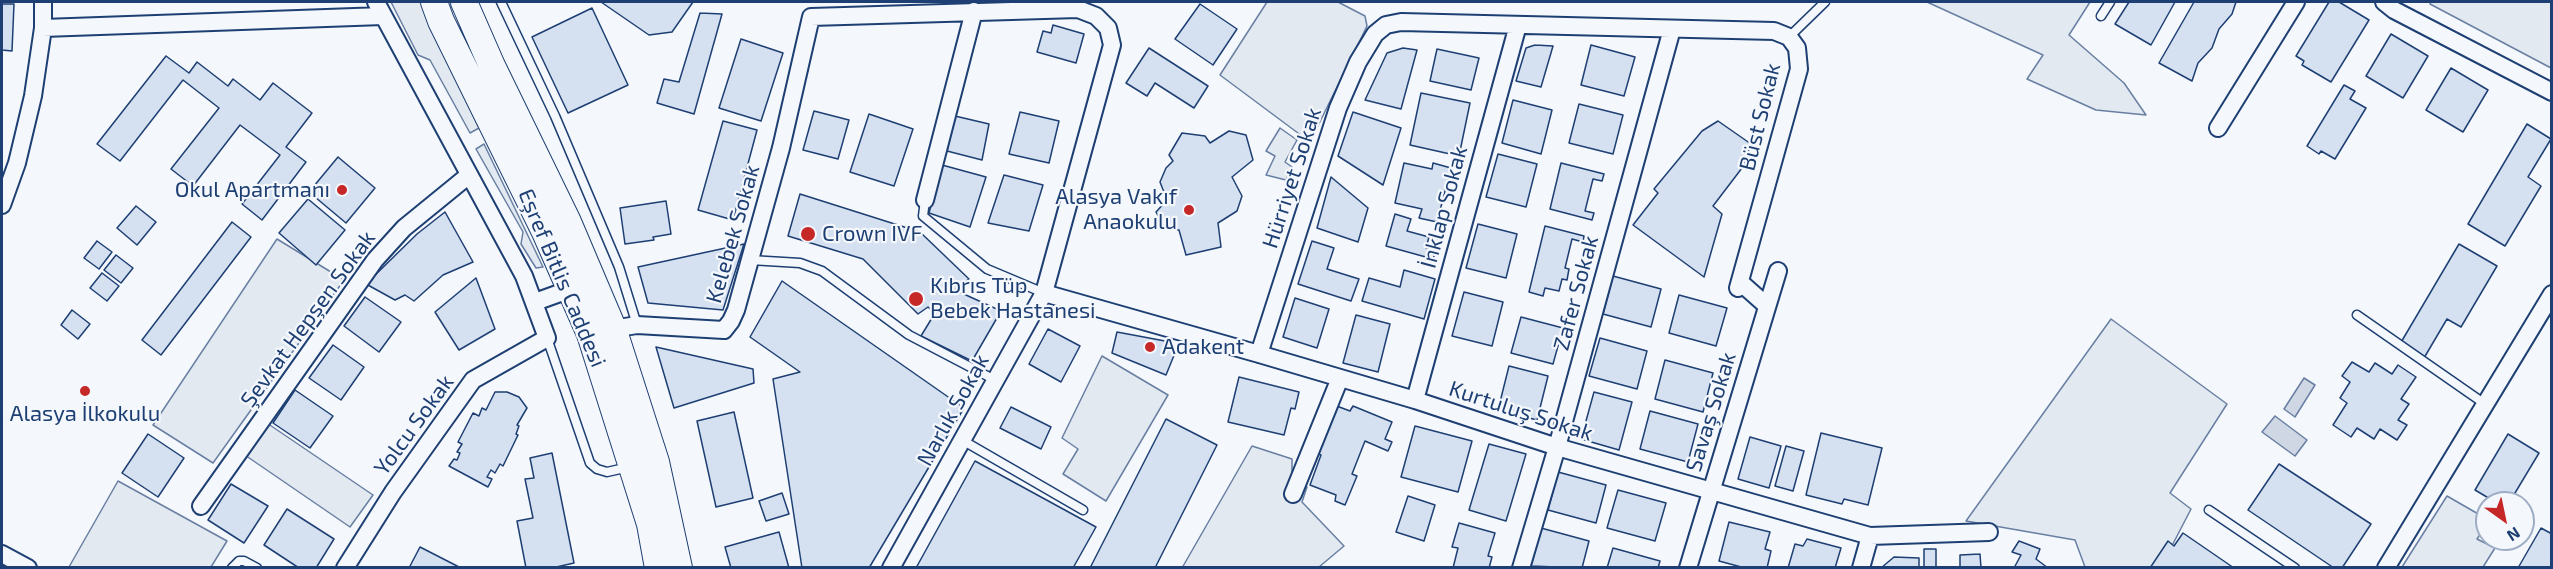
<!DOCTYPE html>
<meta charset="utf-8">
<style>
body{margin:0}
#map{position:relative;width:2553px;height:569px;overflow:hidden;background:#f4f7fb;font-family:"Exo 2",sans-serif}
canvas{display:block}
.frame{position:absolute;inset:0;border:3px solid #1d3f73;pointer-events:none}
.north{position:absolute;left:2475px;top:491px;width:60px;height:60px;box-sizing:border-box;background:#f4f7fb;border:2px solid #9eadc5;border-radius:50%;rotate:147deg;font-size:16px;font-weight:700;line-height:24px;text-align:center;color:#1d3f73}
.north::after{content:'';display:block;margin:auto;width:21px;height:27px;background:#c62828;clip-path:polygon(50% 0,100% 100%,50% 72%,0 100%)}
</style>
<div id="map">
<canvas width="2553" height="569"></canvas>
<div class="frame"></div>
<div class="north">N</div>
</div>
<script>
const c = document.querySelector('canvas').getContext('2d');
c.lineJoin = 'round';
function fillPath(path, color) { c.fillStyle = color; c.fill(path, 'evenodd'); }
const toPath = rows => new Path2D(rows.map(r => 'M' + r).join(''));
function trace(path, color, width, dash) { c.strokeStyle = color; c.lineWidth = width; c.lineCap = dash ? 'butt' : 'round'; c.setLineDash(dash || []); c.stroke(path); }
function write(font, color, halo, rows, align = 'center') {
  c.font = font + ' "Exo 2",sans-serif'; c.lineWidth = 4.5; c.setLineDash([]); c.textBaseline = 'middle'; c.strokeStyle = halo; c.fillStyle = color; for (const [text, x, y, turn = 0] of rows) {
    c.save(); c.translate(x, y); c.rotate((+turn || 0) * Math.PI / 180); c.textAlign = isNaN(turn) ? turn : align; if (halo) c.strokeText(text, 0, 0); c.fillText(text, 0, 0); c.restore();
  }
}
const green = toPath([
 [391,2,421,2,479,128,470,133,430,60,418,55,391,2],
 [1267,2,1338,2,1365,16,1367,26,1310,142,1220,75,1267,2],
 [1927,2,2090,2,2069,35,2124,83,2146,115,2096,110,2027,79,2043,55,1927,2],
 [2431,2,2551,2,2551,68,2430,4,2431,2],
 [1280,128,1297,140,1285,162,1292,167,1286,180,1266,175,1275,156,1266,151,1280,128],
 [484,144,543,267,536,268,521,244,523,232,476,149,484,144],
 [277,239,344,280,213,463,153,425,277,239],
 [2111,319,2227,404,2170,493,2191,509,2161,567,2085,567,2075,540,1966,521,2111,319],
 [1102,356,1168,395,1106,501,1063,474,1078,449,1062,438,1102,356],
 [261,419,373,495,350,527,239,451,261,419],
 [1252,446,1292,459,1292,473,1307,487,1302,502,1344,546,1319,567,1182,568,1252,446],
 [118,481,227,541,211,567,69,567,118,481],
 [2447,496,2487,519,2487,524,2477,539,2495,548,2483,567,2402,567,2447,496]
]);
fillPath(green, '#e3e9f0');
trace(green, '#687fa3', 1.5);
const water = toPath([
 [2304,378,2315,385,2295,417,2284,409,2304,378],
 [2275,416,2307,440,2295,456,2262,432,2275,416]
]);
fillPath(water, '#cfd7e4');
trace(water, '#687fa3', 1.5);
const building = toPath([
 [601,2,693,2,672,32,649,35,601,2],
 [2129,2,2175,2,2151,45,2115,24,2129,2],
 [2194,2,2236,2,2232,14,2219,29,2212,48,2198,63,2192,81,2159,63,2194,2],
 [2329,2,2339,2,2369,20,2331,82,2302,65,2304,61,2296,56,2329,2],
 [2,4,14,4,12,51,2,50,2,4],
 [1200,4,1237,29,1213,65,1175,39,1200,4],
 [592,8,628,85,568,113,532,37,592,8],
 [700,13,722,14,694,114,657,103,664,79,679,82,700,13],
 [1053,25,1084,34,1076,63,1037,52,1043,31,1051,33,1053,25],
 [2391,34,2428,56,2403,98,2366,76,2391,34],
 [741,39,783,53,761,121,719,108,741,39],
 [1535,45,1553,46,1541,87,1516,81,1526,48,1535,45],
 [1591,45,1635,57,1624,96,1581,85,1591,45],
 [1149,48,1208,86,1194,108,1155,83,1147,96,1126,83,1149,48],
 [1403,48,1417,50,1401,109,1365,100,1387,53,1403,48],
 [1437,49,1479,58,1471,90,1430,81,1437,49],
 [166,56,189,73,197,62,228,86,233,79,260,100,273,83,312,113,286,147,306,162,262,220,242,204,280,155,240,125,193,186,171,169,219,108,183,80,120,161,97,144,166,56],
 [2451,68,2488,90,2463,132,2426,110,2451,68],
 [2344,85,2355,91,2350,99,2366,108,2335,159,2321,151,2319,154,2307,146,2344,85],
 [1421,93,1470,103,1459,156,1410,145,1421,93],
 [1513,100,1552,110,1541,154,1502,143,1513,100],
 [1579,104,1623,115,1613,154,1569,143,1579,104],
 [814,111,849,120,838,159,803,150,814,111],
 [1020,112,1059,121,1049,163,1009,154,1020,112],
 [1353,112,1401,128,1383,185,1338,156,1353,112],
 [869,114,913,129,894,186,850,172,869,114],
 [955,116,989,124,982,160,947,151,955,116],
 [723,121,757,130,733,220,698,210,723,121],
 [1718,121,1751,144,1742,168,1713,206,1722,214,1704,277,1633,225,1658,193,1654,189,1702,131,1718,121],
 [2527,124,2551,139,2528,177,2541,186,2505,246,2468,224,2527,124],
 [1229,131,1246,135,1253,160,1232,177,1242,196,1237,211,1218,223,1221,247,1186,255,1179,230,1165,228,1156,212,1167,200,1160,182,1166,168,1173,161,1169,155,1182,133,1205,136,1210,143,1229,131],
 [1498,154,1537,164,1526,207,1486,197,1498,154],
 [338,157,375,188,346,223,309,192,338,157],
 [1404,163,1432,169,1433,163,1451,168,1437,222,1419,218,1422,209,1395,203,1404,163],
 [1561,163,1604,174,1602,181,1593,179,1585,211,1594,213,1592,220,1550,209,1561,163],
 [942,165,986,177,970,227,929,213,942,165],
 [1004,175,1043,185,1029,231,988,223,1004,175],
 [1331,177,1368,208,1358,242,1317,228,1331,177],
 [800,194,920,232,969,279,955,290,1001,311,972,361,921,336,935,313,928,307,918,314,863,259,788,236,800,194],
 [308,199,345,230,316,265,279,233,308,199],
 [666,201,671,234,653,237,654,240,625,244,620,208,666,201],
 [136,206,156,222,137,245,117,228,136,206],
 [445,212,473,262,443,275,414,301,405,295,395,300,366,284,417,234,445,212],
 [1395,214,1411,219,1407,231,1429,237,1426,248,1436,250,1433,259,1386,246,1395,214],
 [232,222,251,237,161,355,142,340,232,222],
 [1478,224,1517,234,1506,278,1466,268,1478,224],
 [1545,226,1584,236,1583,242,1572,239,1565,268,1569,269,1567,280,1562,279,1559,291,1545,288,1543,296,1529,292,1545,226],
 [97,241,112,252,99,269,84,258,97,241],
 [1312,241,1334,248,1327,269,1359,279,1351,301,1298,284,1312,241],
 [744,244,723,310,648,303,638,267,744,244],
 [2459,244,2497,266,2461,327,2447,319,2424,358,2400,344,2459,244],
 [116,255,133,268,121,283,104,270,116,255],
 [1404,270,1435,279,1424,319,1362,301,1369,278,1400,287,1404,270],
 [102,273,119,286,107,301,90,288,102,273],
 [1613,276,1661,289,1651,327,1603,314,1613,276],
 [476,278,495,329,459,350,435,312,476,278],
 [782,281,964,408,869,568,802,568,773,379,800,372,750,337,782,281],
 [1464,292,1503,302,1492,346,1452,336,1464,292],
 [1679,295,1727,308,1716,346,1669,333,1679,295],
 [365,297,401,322,379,352,344,326,365,297],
 [1295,298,1329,309,1317,348,1283,337,1295,298],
 [72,310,90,324,78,339,61,325,72,310],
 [1356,315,1390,324,1378,372,1343,363,1356,315],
 [1521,317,1563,328,1553,364,1511,353,1521,317],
 [1048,329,1080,346,1061,382,1029,364,1048,329],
 [1117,332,1165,341,1177,348,1166,375,1112,353,1117,332],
 [1600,338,1647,351,1637,389,1589,376,1600,338],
 [333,345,364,367,341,400,309,378,333,345],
 [656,347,753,369,754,383,674,408,656,347],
 [1665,360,1713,373,1703,412,1655,399,1665,360],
 [2352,362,2369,372,2375,363,2392,374,2398,365,2416,377,2401,399,2409,404,2398,420,2407,425,2397,440,2380,429,2374,439,2357,428,2351,437,2333,425,2347,403,2340,398,2350,382,2342,376,2352,362],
 [1509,366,1548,376,1537,420,1498,410,1509,366],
 [1239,377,1299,392,1295,409,1291,408,1284,435,1228,422,1239,377],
 [295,390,333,416,310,448,273,423,295,390],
 [495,392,507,392,519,397,527,408,517,425,519,426,516,434,518,435,503,466,500,464,495,473,491,470,487,477,492,479,488,487,449,466,454,459,457,460,460,453,457,452,462,444,458,442,473,413,479,416,482,408,486,410,495,392],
 [1594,392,1632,402,1619,450,1581,439,1594,392],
 [1334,405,1350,411,1353,406,1392,422,1385,439,1392,442,1388,451,1365,441,1352,474,1357,476,1345,505,1335,501,1336,495,1310,485,1321,455,1316,453,1334,405],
 [1011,407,1051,427,1041,449,1000,428,1011,407],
 [1650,411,1698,424,1688,462,1640,449,1650,411],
 [734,412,753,498,716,507,697,421,734,412],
 [1166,419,1217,445,1155,568,1090,568,1166,419],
 [1415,426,1472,441,1458,492,1401,477,1415,426],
 [1821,433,1882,448,1868,505,1844,499,1842,504,1806,495,1821,433],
 [148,434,184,458,158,497,122,473,148,434],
 [2508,434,2539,453,2509,503,2497,503,2475,490,2508,434],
 [1750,437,1781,446,1769,488,1738,479,1750,437],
 [1489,444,1526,454,1506,521,1469,510,1489,444],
 [1786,446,1804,451,1793,491,1775,486,1786,446],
 [552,453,574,563,552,568,526,568,517,521,533,518,525,479,534,478,530,458,552,453],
 [975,461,1096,527,1073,568,916,568,975,461],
 [2279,464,2371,524,2342,568,2334,568,2248,510,2279,464],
 [1558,472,1606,485,1596,523,1548,510,1558,472],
 [231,484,268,506,244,543,208,520,231,484],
 [1618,490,1666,503,1655,541,1607,528,1618,490],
 [782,493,789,514,766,521,759,501,782,493],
 [1408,496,1435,505,1424,541,1396,532,1408,496],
 [287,509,334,539,316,568,299,568,264,545,287,509],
 [1729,522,1770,532,1765,549,1771,551,1767,568,1745,568,1719,561,1729,522],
 [1459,523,1495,533,1488,556,1492,557,1489,568,1453,568,1458,548,1452,547,1459,523],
 [1541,528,1589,541,1582,568,1531,566,1541,528],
 [2541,528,2552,534,2552,568,2518,568,2541,528],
 [779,532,789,568,731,568,725,547,779,532],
 [2183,533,2234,568,2150,568,2168,541,2174,546,2183,533],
 [1807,539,1841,548,1835,568,1788,568,1795,544,1803,546,1807,539],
 [2019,541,2040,549,2036,559,2048,568,2014,568,2021,555,2012,552,2019,541],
 [420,547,461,568,409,568,420,547],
 [1613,548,1660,561,1658,568,1607,568,1613,548],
 [1924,549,1936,549,1936,568,1924,568,1924,549],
 [1980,554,1981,568,1960,568,1960,555,1980,554],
 [1894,557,1919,558,1919,568,1881,568,1894,557]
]);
fillPath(building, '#d5e0f0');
trace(building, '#1d3f73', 1.5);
const lane = toPath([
 [501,2,555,116,619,267,637,325],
 [2101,16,2110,2],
 [1789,37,1825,2],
 [925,200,923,216,987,269,1044,293],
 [750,260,800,263,822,271,909,335,995,380],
 [2357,315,2485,404],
 [547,338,590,463,597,469,607,472,629,467],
 [962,440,1083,510],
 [2209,510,2295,568],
 [232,568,239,561,244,561,257,568]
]);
const street = toPath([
 [2384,2,2394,10,2552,92],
 [43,28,383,16],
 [2218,128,2296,2],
 [925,200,974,11],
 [2,205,17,163,33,96,43,28,43,2],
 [1740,282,1767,306],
 [1044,293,1259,354,1415,400,1557,447,1870,536,1989,532],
 [535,302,571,289],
 [606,330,637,325,724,330,731,321,736,310,781,148,811,17,1078,9,1096,16,1108,28,1112,45,1044,293,891,568],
 [1259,354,1338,108,1358,62,1375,34,1386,25,1401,22,1774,31,1789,37,1797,48,1799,69,1738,288],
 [1415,400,1518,25],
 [1293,494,1340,378],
 [201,506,375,260,404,228,469,175],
 [2,554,28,568],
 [345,568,393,492,473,380,547,338,524,276,376,2],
 [1521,568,1557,447,1672,29],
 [1688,568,1778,271],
 [1861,568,1870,536],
 [2386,568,2552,294]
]);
const primary = toPath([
 [434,2,441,21,545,232,590,334,650,524,658,568],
 [464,2,492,66,568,222,613,328,656,462,679,568]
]);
trace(lane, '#1d3f73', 11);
trace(street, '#1d3f73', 20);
trace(primary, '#1d3f73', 28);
trace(lane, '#f4f7fb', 8);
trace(street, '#f4f7fb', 16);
trace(primary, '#f4f7fb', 26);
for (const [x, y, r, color] of [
 [342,190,6,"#c62828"],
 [1189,210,6,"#c62828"],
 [808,234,8,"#c62828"],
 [916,299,8,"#c62828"],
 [1150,347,6,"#c62828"],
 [85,391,6,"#c62828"]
]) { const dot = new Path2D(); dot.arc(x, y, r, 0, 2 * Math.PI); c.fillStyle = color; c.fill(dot); trace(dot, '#f4f7fb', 2); }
write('22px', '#1d3f73', '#f4f7fb', [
 ["Büst Sokak",1760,117,-76],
 ["Hürriyet Sokak",1292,178,-72],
 ["İnklap Sokak",1444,207,-75],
 ["Kelebek Sokak",733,234,-74],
 ["Eşref Bitlis Caddesi",562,278,67],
 ["Zafer Sokak",1576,293,-75],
 ["Şevkat Hepşen Sokak",308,319,-54],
 ["Narlık Sokak",953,410,-61],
 ["Kurtuluş Sokak",1521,411,18],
 ["Savaş Sokak",1711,412,-73],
 ["Yolcu Sokak",414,425,-54]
]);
write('22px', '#1d3f73', '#f4f7fb', [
 ["Okul Apartmanı",330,190,"right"],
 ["Alasya Vakıf",1177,197,"right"],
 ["Anaokulu",1177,222,"right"],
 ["Crown IVF",822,234],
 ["Kıbrıs Tüp",930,286],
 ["Bebek Hastanesi",930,311],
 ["Adakent",1162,347],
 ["Alasya İlkokulu",85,414,"center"]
], 'left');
</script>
